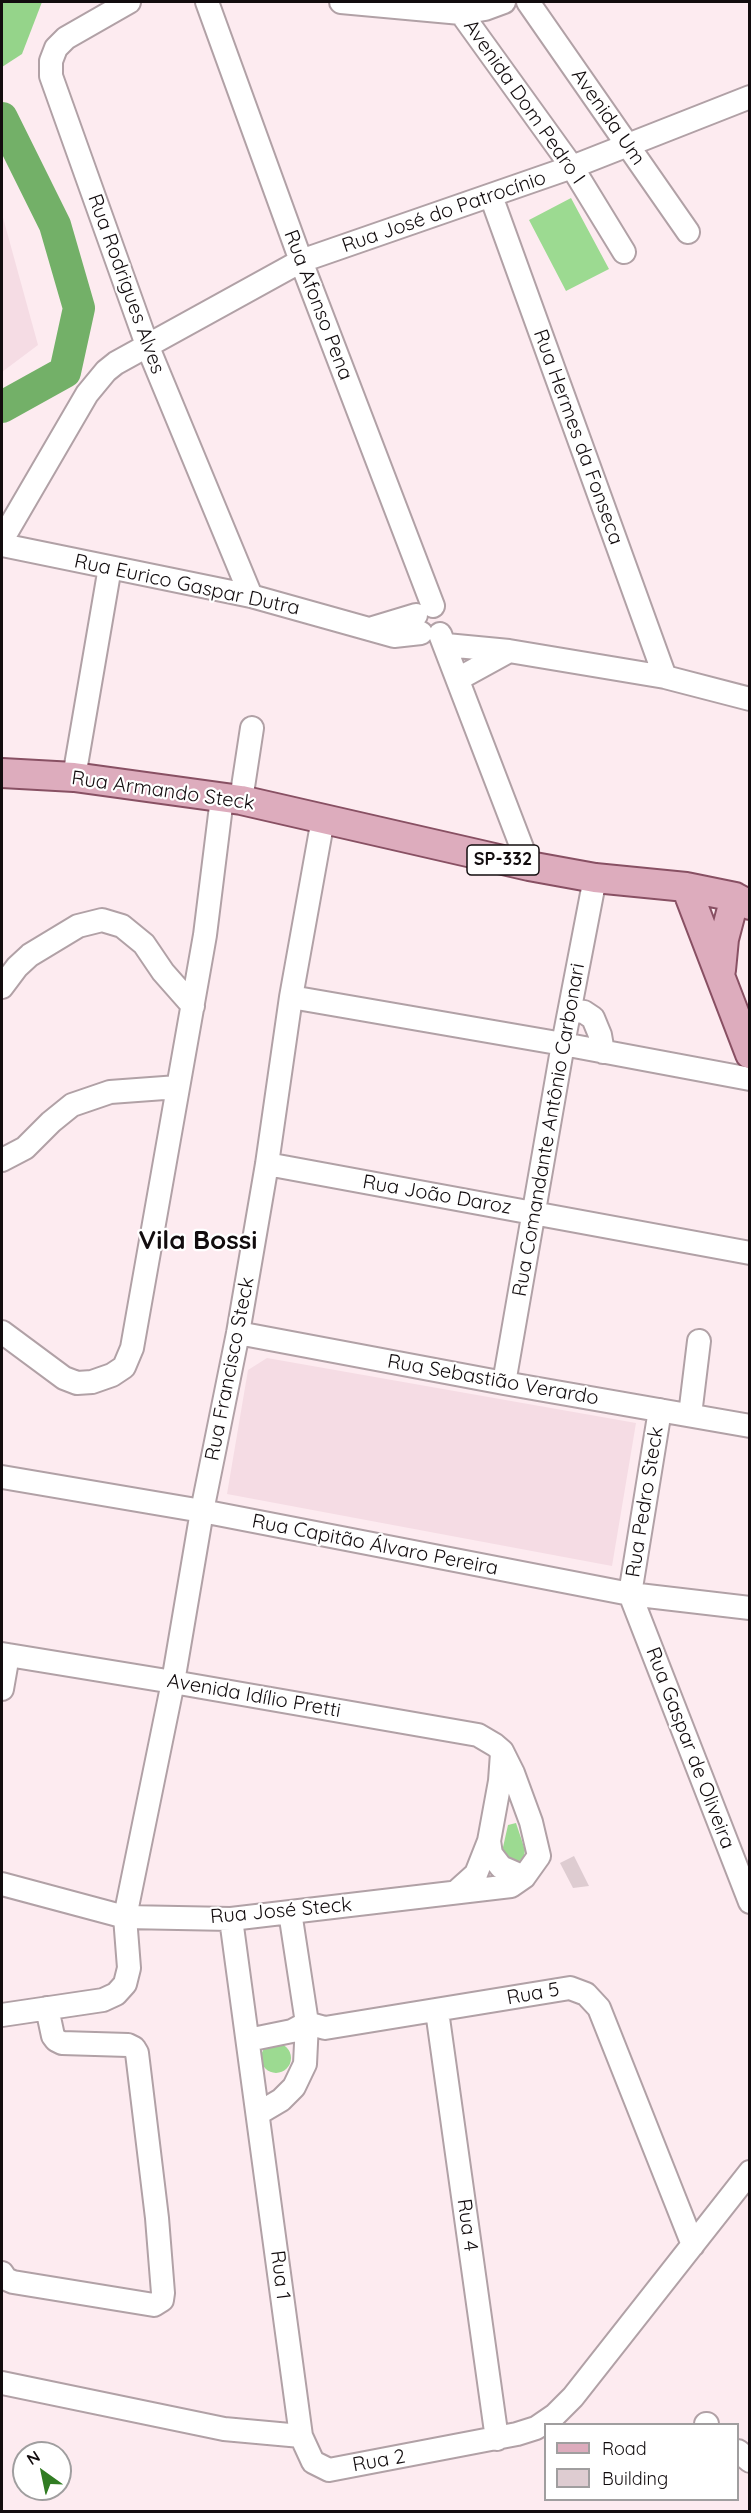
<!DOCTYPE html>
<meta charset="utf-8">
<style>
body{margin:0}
#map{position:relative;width:751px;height:2513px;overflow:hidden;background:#fdebf0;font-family:Quicksand,sans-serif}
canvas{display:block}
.frame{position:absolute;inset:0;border:3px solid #120c0e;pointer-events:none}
.legend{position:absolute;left:544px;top:2423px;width:195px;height:78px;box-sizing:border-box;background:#fff;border:2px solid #a09e9f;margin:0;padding:8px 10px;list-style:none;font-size:18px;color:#120c0e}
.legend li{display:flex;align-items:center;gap:12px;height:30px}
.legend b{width:30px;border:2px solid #a09e9f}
.north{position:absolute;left:12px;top:2441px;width:60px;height:60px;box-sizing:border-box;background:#fff;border:2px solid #a09e9f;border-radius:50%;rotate:327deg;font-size:16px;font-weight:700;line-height:24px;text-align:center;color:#120c0e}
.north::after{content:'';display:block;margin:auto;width:21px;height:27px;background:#317c23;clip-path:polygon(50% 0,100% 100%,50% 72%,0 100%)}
</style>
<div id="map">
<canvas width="751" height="2513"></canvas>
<div class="frame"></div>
<ul class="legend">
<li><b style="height:8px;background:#ddacbd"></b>Road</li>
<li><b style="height:16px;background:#deccd1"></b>Building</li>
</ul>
<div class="north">N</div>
</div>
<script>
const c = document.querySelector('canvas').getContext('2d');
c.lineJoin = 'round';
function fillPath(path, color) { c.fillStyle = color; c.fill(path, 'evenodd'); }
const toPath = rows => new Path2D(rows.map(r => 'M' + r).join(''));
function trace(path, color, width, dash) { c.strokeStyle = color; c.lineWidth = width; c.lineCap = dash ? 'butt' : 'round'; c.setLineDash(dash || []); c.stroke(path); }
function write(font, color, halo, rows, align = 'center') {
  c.font = font + ' Quicksand,sans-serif'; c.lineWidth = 4.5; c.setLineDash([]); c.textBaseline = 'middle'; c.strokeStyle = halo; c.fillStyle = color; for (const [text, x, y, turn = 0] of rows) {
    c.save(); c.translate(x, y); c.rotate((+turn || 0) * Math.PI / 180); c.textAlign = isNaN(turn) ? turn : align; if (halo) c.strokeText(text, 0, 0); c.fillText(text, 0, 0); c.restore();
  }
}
fillPath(toPath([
 [2,214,38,345,2,372],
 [267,1358,636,1423,612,1566,227,1494,248,1370]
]), '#f5dce4');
fillPath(toPath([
 [571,198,609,269,566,291,529,220],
 [516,1823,525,1850,524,1857,516,1864,501,1856,508,1825],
 '261 2058a15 15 0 1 1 30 0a15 15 0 1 1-30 0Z'
]), '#9cda91');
fillPath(toPath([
 [2,2,42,2,22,54,2,67]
]), '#95d48a');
trace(toPath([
 [2,118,55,225,79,308,65,372,2,407]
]), '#73b068', 32);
fillPath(toPath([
 [574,1856,589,1886,573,1888,560,1863]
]), '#deccd1');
const minor = toPath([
 [129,2,66,38,56,48,51,61,51,76,147,345,251,596],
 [207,2,301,261,433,606],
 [341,2,461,13,485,9,504,2],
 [528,2,688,232],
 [461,13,572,167,624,252],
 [491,196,665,677],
 [2,540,87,394,106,371,116,363,301,261,572,167,750,97],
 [2,545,251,596,394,636,421,633],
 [373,628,416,615],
 [440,634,529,866],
 [446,645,509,651,665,677,750,699],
 [458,679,509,651],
 [74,777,110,567],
 [241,800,252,728],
 [2,987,17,967,30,955,78,926,102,920,122,926,144,944,163,972,193,1006],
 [291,997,563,1044,750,1079],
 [570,1010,584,1012,593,1018,600,1035,603,1052],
 [2,1160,25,1148,51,1122,72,1105,110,1092,178,1087],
 [267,1164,750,1253],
 [2,1332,64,1378,77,1383,92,1382,112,1375,124,1367,132,1348,205,935,222,798],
 [238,1333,504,1383,750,1426],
 [504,1383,563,1044,595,878],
 [660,1410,630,1594,750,1902],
 [690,1415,699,1341],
 [2,1477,202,1511,630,1594,750,1608],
 [2,1654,173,1682,478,1735,495,1745,502,1751,513,1773,531,1822,539,1856,524,1877,511,1886,231,1919,125,1917,2,1884],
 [2,1689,8,1655],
 [489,1841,491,1854,501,1867,524,1877],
 [456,1892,476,1874,489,1841,500,1781,502,1753],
 [231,1919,301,2436],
 [437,2011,497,2439],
 [2,2015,103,2000,116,1994,125,1984,129,1968,125,1917,173,1682,202,1511,238,1333,267,1164,291,997,323,819],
 [248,2040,292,2031,307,2023,325,2028,570,1988,586,1994,599,2008,693,2245],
 [259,2113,281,2100,294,2087,305,2064,307,2023,290,1912],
 [2,2273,6,2279,13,2282,154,2305,162,2300,163,2293,157,2218,137,2053,134,2048,128,2045,62,2043,56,2040,53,2036,47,2008],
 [2,2383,224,2429,301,2436,313,2462,329,2470,517,2434,536,2428,555,2415,573,2397,750,2172],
 [706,2424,707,2424],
 [738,2451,750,2461]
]);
const major = toPath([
 [2,773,74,777,241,800,529,866,595,878,686,887,735,897,750,905],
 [686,887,750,1054],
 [721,970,724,939,735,897]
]);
trace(minor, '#b1a1a6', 26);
trace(major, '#885063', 32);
trace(minor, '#fff', 22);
trace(major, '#ddacbd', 28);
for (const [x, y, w] of [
 [503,860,72]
]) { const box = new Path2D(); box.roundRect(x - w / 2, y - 15, w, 30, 4.5); c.fillStyle = '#fff'; c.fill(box); trace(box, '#120c0e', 1.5); }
write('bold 18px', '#120c0e', null, [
 ["SP-332",503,860]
]);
write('20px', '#120c0e', '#fff', [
 ["Avenida Dom Pedro I",524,102,55],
 ["Avenida Um",608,117,55],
 ["Rua José do Patrocínio",444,212,-19],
 ["Rua Rodrigues Alves",126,284,70],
 ["Rua Afonso Pena",318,305,69],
 ["Rua Hermes da Fonseca",578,437,70],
 ["Rua Eurico Gaspar Dutra",187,585,12],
 ["Rua Armando Steck",163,791,8],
 ["Rua Comandante Antônio Carbonari",549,1130,-80],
 ["Rua João Daroz",437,1195,10],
 ["Rua Francisco Steck",230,1369,-79],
 ["Rua Sebastião Verardo",493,1380,10],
 ["Rua Pedro Steck",645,1502,-81],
 ["Rua Capitão Álvaro Pereira",375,1545,11],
 ["Avenida Idílio Pretti",254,1696,10],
 ["Rua Gaspar de Oliveira",690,1748,69],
 ["Rua José Steck",281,1911,-5],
 ["Rua 5",533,1994,-10],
 ["Rua 4",467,2225,82],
 ["Rua 1",280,2275,83],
 ["Rua 2",379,2461,-10]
]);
write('bold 26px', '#120c0e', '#fff', [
 ["Vila Bossi",198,1241]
]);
</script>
